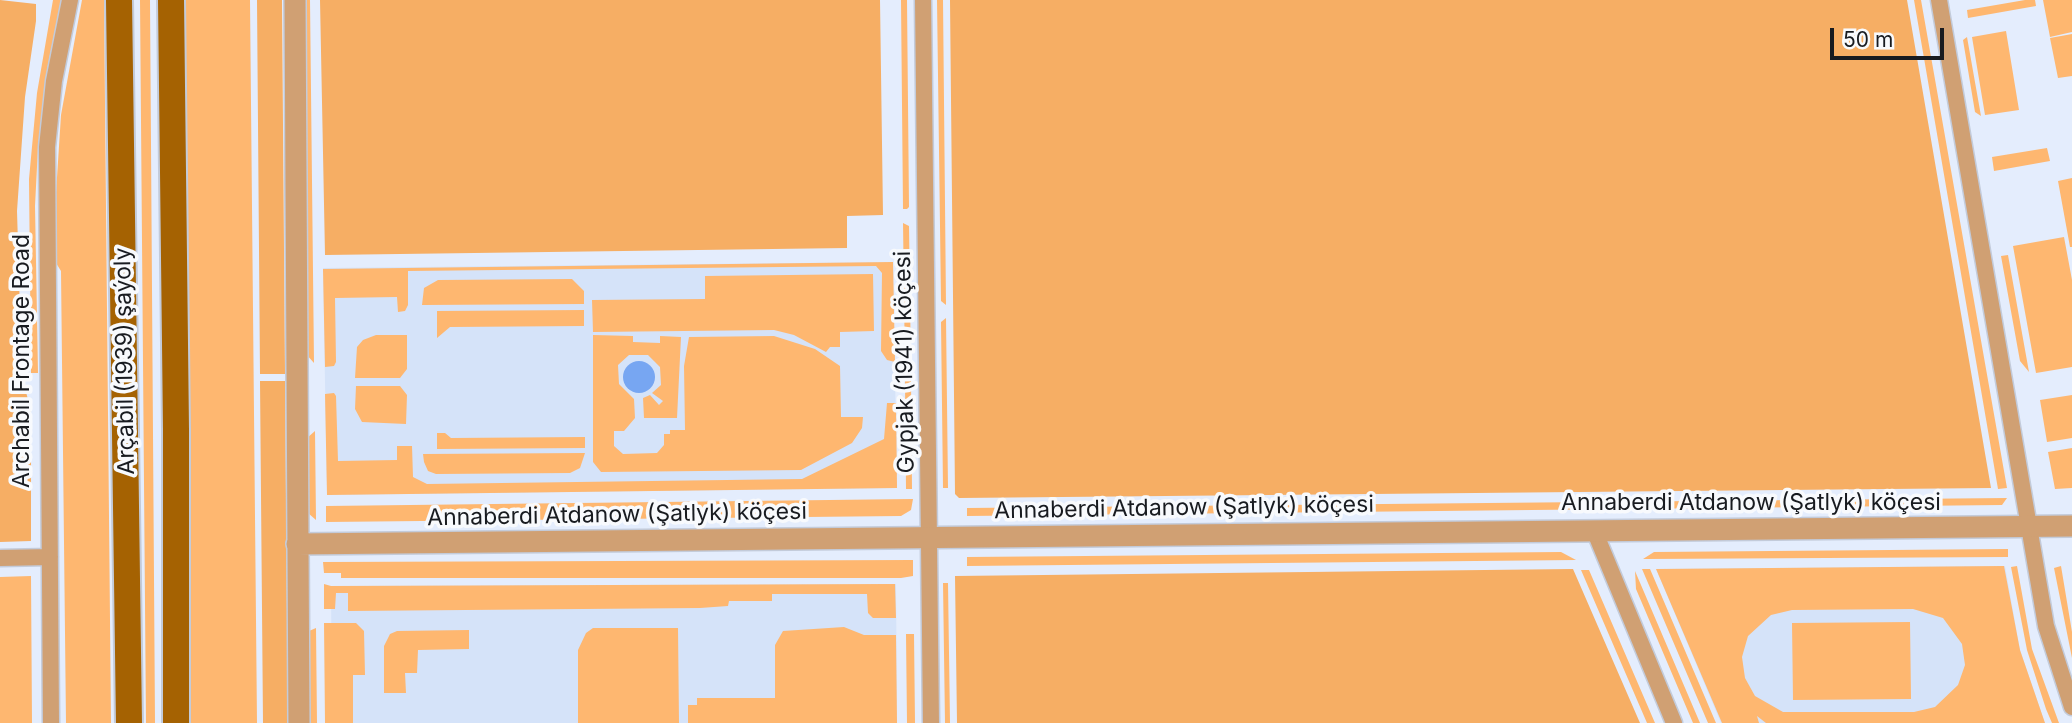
<!DOCTYPE html>
<meta charset="utf-8">
<style>
body{margin:0}
#map{position:relative;width:2072px;height:723px;overflow:hidden;background:#e4edfd;font-family:Inter,sans-serif}
canvas{display:block}
.scale{position:absolute;left:1830px;top:28px;width:114px;height:32px;box-sizing:border-box;border:4px solid #181b20;border-top:0;padding-left:9px;font-size:21px;line-height:24px;white-space:nowrap;color:#181b20;-webkit-text-stroke:5px #f8fafd;paint-order:stroke}
</style>
<div id="map">
<canvas width="2072" height="723"></canvas>
<div class="scale">50 m</div>
</div>
<script>
const c = document.querySelector('canvas').getContext('2d');
c.lineJoin = 'round';
function fillPath(path, color) { c.fillStyle = color; c.fill(path, 'evenodd'); }
const toPath = rows => new Path2D(rows.map(r => 'M' + r).join(''));
function trace(path, color, width, dash) { c.strokeStyle = color; c.lineWidth = width; c.lineCap = dash ? 'butt' : 'round'; c.setLineDash(dash || []); c.stroke(path); }
function write(font, color, halo, rows, align = 'center') {
  c.font = font + ' Inter,sans-serif'; c.lineWidth = 7; c.setLineDash([]); c.textBaseline = 'middle'; c.strokeStyle = halo; c.fillStyle = color; for (const [text, x, y, turn = 0] of rows) {
    c.save(); c.translate(x, y); c.rotate((+turn || 0) * Math.PI / 180); c.textAlign = isNaN(turn) ? turn : align; if (halo) c.strokeText(text, 0, 0); c.fillText(text, 0, 0); c.restore();
  }
}
fillPath(toPath([
 [893,262,897,488,327,495,323,268],
 [2005,566,2020,650,2045,723,1721,723,1656,569],
 [896,584,897,723,332,723,331,586]
]), '#d5e3f9');
fillPath(toPath([
 [53,0,61,0,47,70,38,147,35,206,38,373,31,373,29,179,37,93],
 [82,0,104,0,111,723,66,723,61,271,56,263,56,193,61,115],
 [140,0,150,0,155,723,146,723],
 [185,0,250,0,257,723,191,723],
 [301,0,310,0,314,363,306,354],
 [901,0,907,0,909,207,907,209,903,209],
 [937,0,943,0,946,305,941,301],
 [1914,0,1921,0,2007,488,1998,489],
 [2025,0,2035,0,2036,6,1968,18,1967,10],
 [2043,0,2072,0,2072,32,2050,37],
 [2006,31,2019,110,1985,115,1972,37],
 [2072,34,2072,76,2058,78,2050,38],
 [1967,37,1981,116,1975,112,1963,40],
 [2047,148,2050,161,1994,171,1992,157],
 [2072,178,2072,247,2070,247,2058,181],
 [903,223,909,226,911,370,905,370],
 [2064,237,2072,280,2072,367,2036,373,2013,246],
 [2008,255,2029,372,2020,361,2001,256],
 [893,262,895,362,887,360,881,351,882,273,876,266,408,271,408,305,405,311,398,312,397,297,335,298,336,362,334,366,325,367,323,269],
 [873,274,874,331,840,332,840,347,830,347,826,352,794,335,774,330,593,332,592,300,705,299,705,276],
 [572,279,584,291,584,304,422,305,424,288,438,280],
 [584,310,584,326,450,327,437,338,437,311],
 [946,318,948,488,943,488,941,322],
 [376,335,407,335,407,369,400,378,355,378,357,347,363,340],
 [593,335,633,336,633,342,660,343,660,336,681,337,677,418,644,418,643,398,650,395,659,405,663,401,652,393,661,385,660,367,648,355,629,355,618,365,619,384,634,399,635,418,624,431,614,431,614,446,623,454,657,453,664,445,664,434,670,434,670,430,685,430,684,366,689,337,774,336,815,349,840,366,841,417,863,417,862,428,852,443,801,470,601,472,593,462],
 [905,381,911,381,912,489,906,489],
 [356,386,400,386,407,395,406,424,362,422,355,409],
 [334,393,336,396,338,461,397,460,397,446,412,446,413,477,427,484,802,479,884,439,887,403,896,403,897,488,327,495,325,394],
 [2072,395,2072,438,2047,442,2040,400],
 [315,431,316,520,308,513,307,438],
 [437,433,445,433,451,438,585,437,585,448,437,449],
 [2072,448,2072,488,2055,489,2048,452],
 [585,453,580,468,570,473,436,474,428,471,424,462,423,454],
 [2007,498,2002,505,967,516,967,508],
 [913,499,911,510,901,516,326,522,326,506],
 [2008,549,2008,557,1643,559,1654,552],
 [1561,552,1576,560,967,566,967,557],
 [913,560,913,576,901,578,341,578,341,573,324,573,323,562],
 [2004,566,2020,650,2045,723,1766,723,1757,716,1759,723,1722,723,1656,569],
 [1913,609,1943,618,1962,644,1965,665,1958,685,1935,707,1914,712,1783,712,1755,696,1745,678,1742,657,1748,636,1771,615,1792,610],
 [2017,566,2032,649,2059,723,2052,723,2046,709,2027,650,2011,567],
 [2061,566,2072,632,2072,658,2054,568],
 [1642,569,1650,569,1716,723,1708,723],
 [1581,570,1589,570,1655,723,1647,723],
 [1635,571,1700,723,1693,723,1636,589],
 [31,576,32,723,0,723,0,577],
 [943,583,948,583,950,723,945,723],
 [324,584,331,586,895,584,896,618,873,618,868,613,867,594,772,594,772,601,729,601,728,606,700,608,348,611,348,593,336,593,335,609,324,609],
 [1910,622,1911,699,1793,700,1792,623],
 [324,623,356,623,364,631,365,675,353,675,353,723,325,723],
 [844,627,864,635,896,635,897,723,688,723,688,705,697,705,697,698,775,698,775,645,783,631],
 [316,628,317,723,310,723,309,631],
 [593,628,678,628,679,723,578,723,578,650,586,633],
 [469,630,469,649,418,650,417,673,405,673,406,693,384,693,384,646,390,634,397,631],
 [906,634,914,634,915,723,907,723]
]), '#feb770');
fillPath(toPath([
 [0,0,36,4,36,21,25,97,17,211,22,378,31,410,31,541,0,542],
 [257,0,282,0,285,374,260,374],
 [320,0,880,0,883,215,847,216,847,248,325,255],
 [950,0,1907,0,1991,488,959,498,955,494],
 [260,381,285,381,288,723,263,723],
 [1573,569,1640,723,957,723,955,576]
]), '#f6ae64');
fillPath(toPath([
 '623 377a16 16 0 1 1 32 0a16 16 0 1 1-32 0Z'
]), '#77a6f2');
const minor = toPath([
 [923,0,931,723],
 [1939,0,2046,626,2072,707],
 [1594,530,1674,723],
 [0,558,50,557],
 [51,723,47,147,54,81,70,0]
]);
const tertiary = toPath([
 [295,0,299,723],
 [297,544,2072,526]
]);
const primary = toPath([
 [119,0,129,723],
 [171,0,176,429,176,723]
]);
trace(minor, '#c3cbda', 19);
trace(tertiary, '#c3cbda', 24);
trace(primary, '#c3cbda', 30);
trace(minor, '#d0a073', 16);
trace(tertiary, '#d0a073', 21);
trace(primary, '#a56202', 26);
write('23px', '#181b20', '#f8fafd', [
 ["Archabil Frontage Road",22,361,-90],
 ["Arçabil (1939) şaýoly",125,361,-91],
 ["Gypjak (1941) köçesi",905,362,-91],
 ["Annaberdi Atdanow (Şatlyk) köçesi",1751,503],
 ["Annaberdi Atdanow (Şatlyk) köçesi",1184,508,-1],
 ["Annaberdi Atdanow (Şatlyk) köçesi",617,515,-1]
]);
</script>
